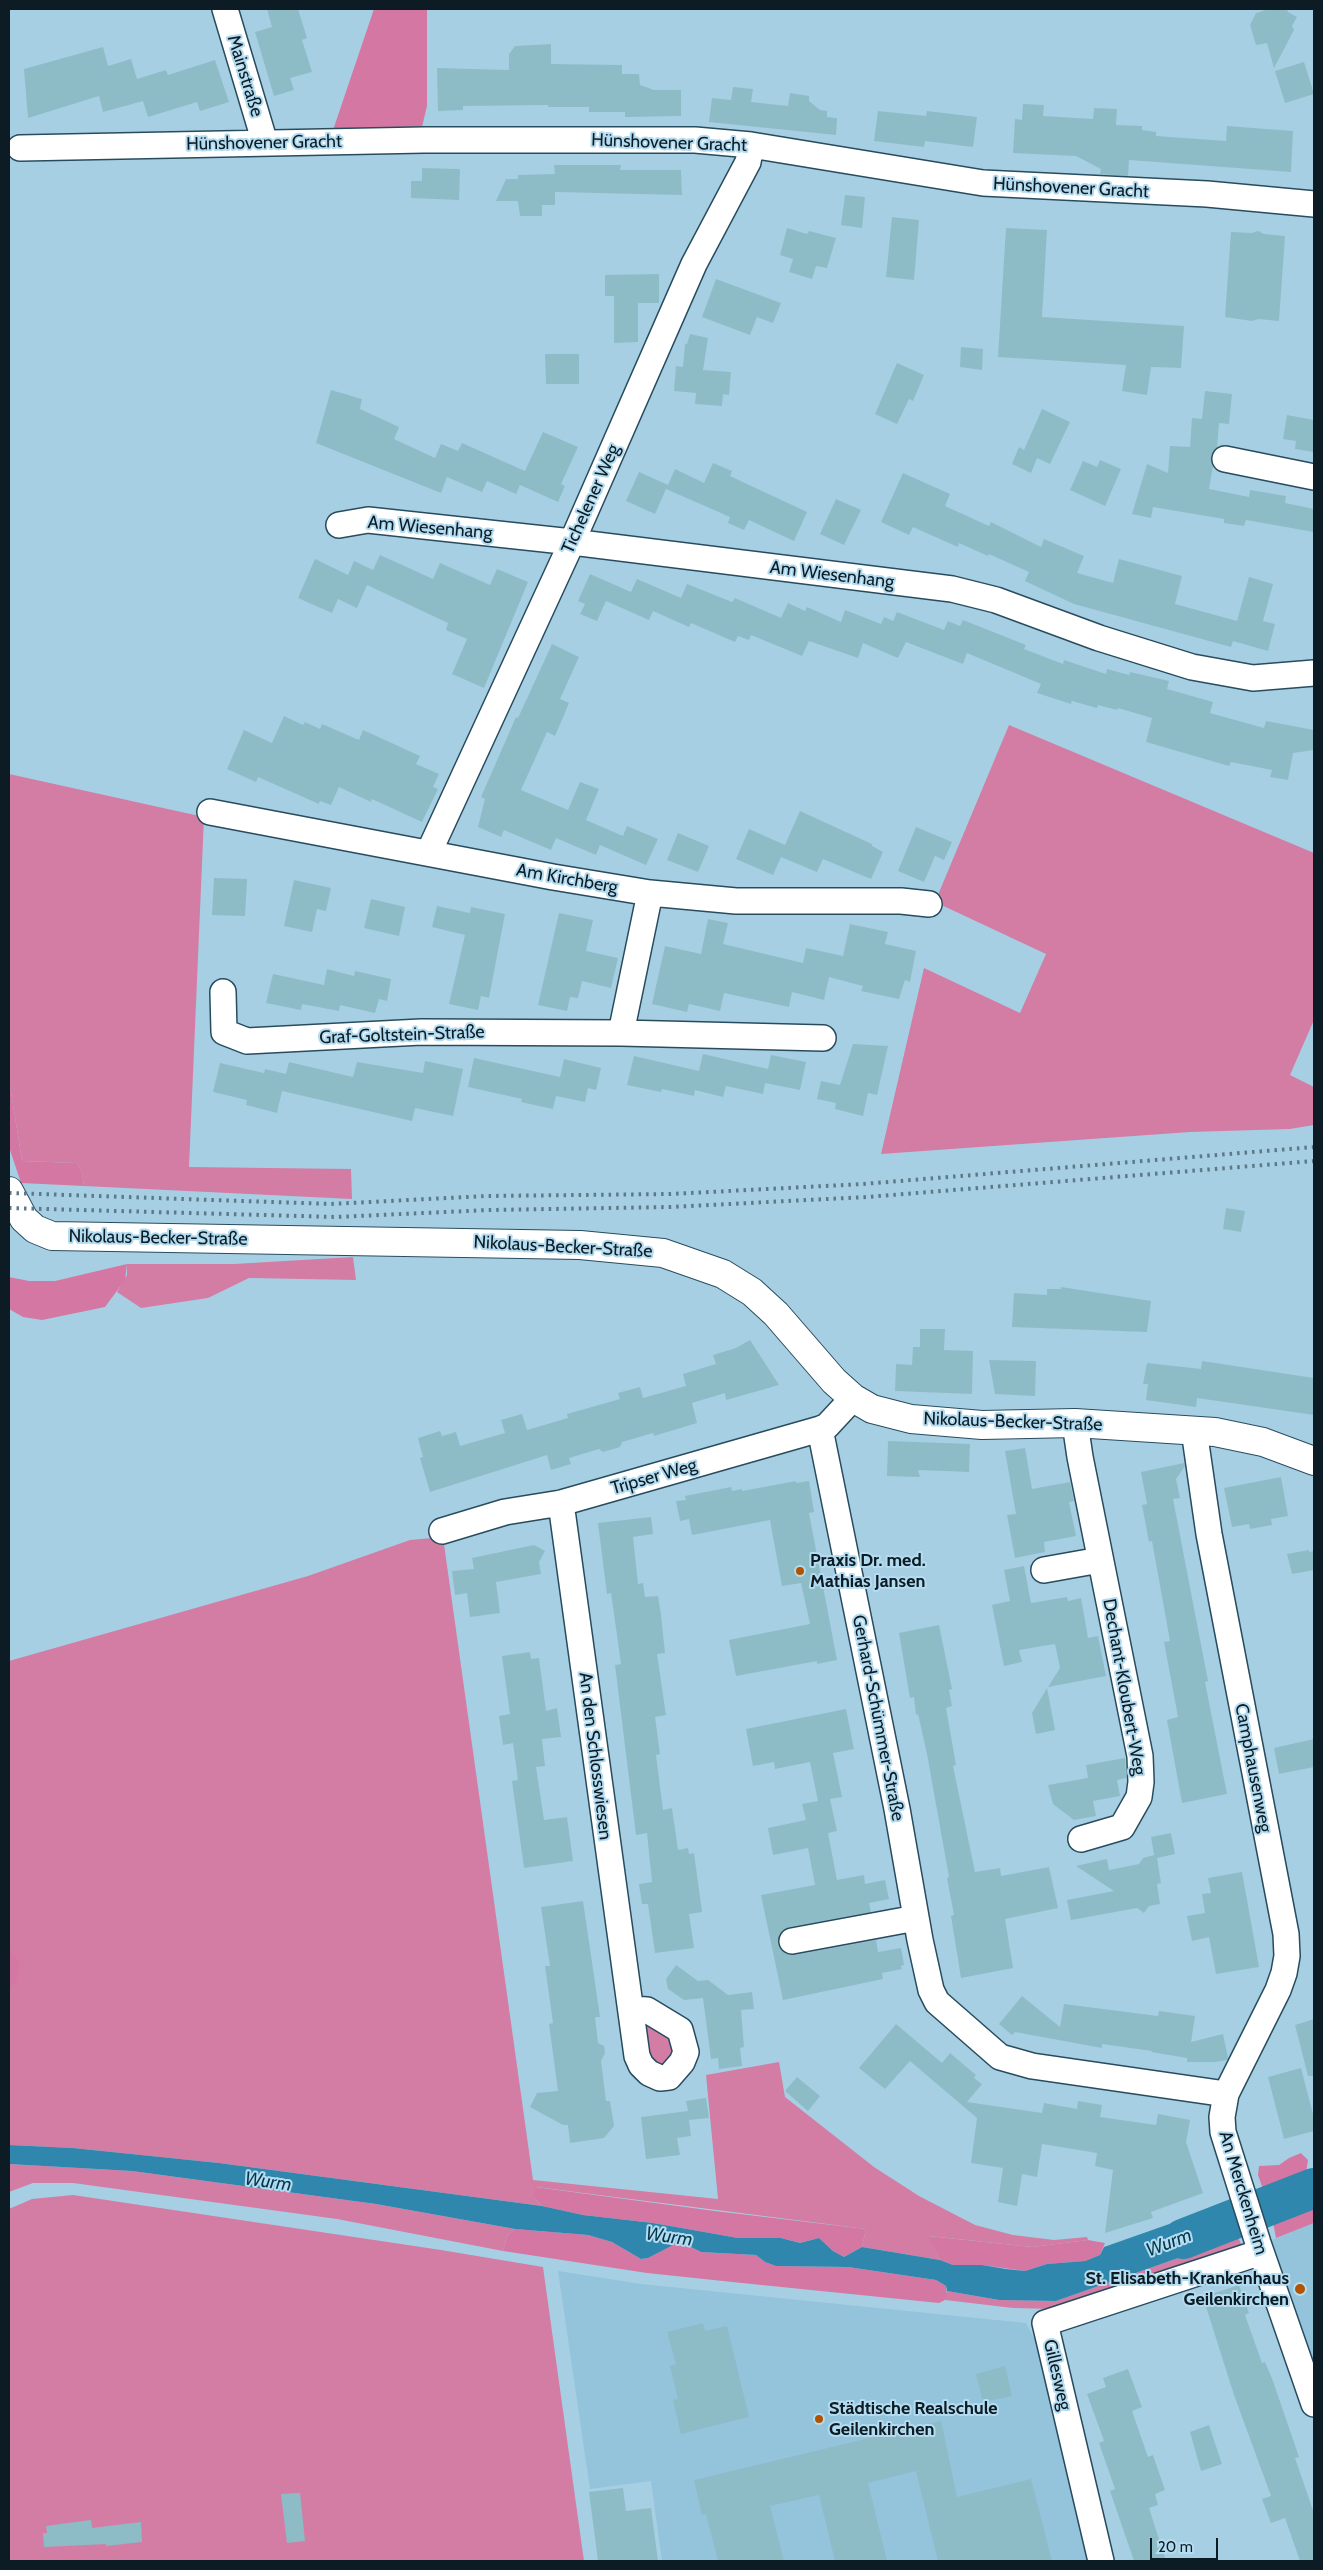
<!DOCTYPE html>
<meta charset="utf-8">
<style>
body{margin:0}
#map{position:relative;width:1323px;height:2570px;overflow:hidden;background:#a7cfe4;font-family:Cabin,sans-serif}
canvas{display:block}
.frame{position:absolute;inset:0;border:10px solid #0d1c24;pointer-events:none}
.scale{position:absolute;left:1150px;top:2538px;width:68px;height:22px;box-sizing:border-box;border:2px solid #0d1c24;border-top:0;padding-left:6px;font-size:15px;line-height:18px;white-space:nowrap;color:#0d1c24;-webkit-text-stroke:4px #b4dcf1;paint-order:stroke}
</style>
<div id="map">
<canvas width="1323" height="2570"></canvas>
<div class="frame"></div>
<div class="scale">20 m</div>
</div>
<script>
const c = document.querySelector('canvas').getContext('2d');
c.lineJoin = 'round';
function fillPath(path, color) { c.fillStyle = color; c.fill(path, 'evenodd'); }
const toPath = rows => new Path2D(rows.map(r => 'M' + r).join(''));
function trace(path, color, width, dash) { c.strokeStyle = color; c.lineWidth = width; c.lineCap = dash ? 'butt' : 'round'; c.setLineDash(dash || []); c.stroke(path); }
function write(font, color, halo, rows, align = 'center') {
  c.font = font + ' Cabin,sans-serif'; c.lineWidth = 4; c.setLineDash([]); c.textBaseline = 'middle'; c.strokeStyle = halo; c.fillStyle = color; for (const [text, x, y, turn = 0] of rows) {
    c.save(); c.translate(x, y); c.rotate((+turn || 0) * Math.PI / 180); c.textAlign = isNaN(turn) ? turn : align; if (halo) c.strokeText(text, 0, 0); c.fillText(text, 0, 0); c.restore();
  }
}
fillPath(toPath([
 [1314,2223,1314,2371,1269,2241],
 [558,2271,641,2284,1026,2323,1044,2357,1089,2561,662,2561,651,2481,590,2489]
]), '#94c3dc');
fillPath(toPath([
 [1009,725,1314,853,1314,1020,1290,1075,1314,1087,1314,1125,1290,1129,1190,1132,881,1154,924,968,1020,1013,1046,954,935,902],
 [9,774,204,817,189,1167,351,1169,352,1199,84,1186,82,1173,77,1163,22,1161,9,1079],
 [353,1257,356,1280,249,1278,208,1298,141,1308,117,1292,127,1275,127,1264,234,1264],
 [443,1537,533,2180,718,2199,706,2075,779,2062,785,2097,874,2167,919,2196,975,2225,1013,2235,1054,2240,1087,2237,1088,2240,1032,2247,929,2236,940,2260,862,2247,866,2229,536,2187,535,2199,542,2206,219,2163,73,2148,9,2145,9,1661,308,1576,410,1540],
 [645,2023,667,2033,675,2051,665,2065,658,2065,649,2058],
 [9,2164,132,2171,376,2204,515,2229,507,2236,503,2251,337,2219,73,2183,33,2183,9,2192],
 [73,2195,441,2250,543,2267,584,2561,9,2561,9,2209,32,2199],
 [1238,2237,1242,2246,1054,2309,1013,2308,945,2300,947,2291,999,2300,1056,2301]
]), '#d37da5');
fillPath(toPath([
 [374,9,427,9,427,106,421,131,332,133],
 [9,1079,22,1161,77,1163,82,1173,84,1186,21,1183,9,1147],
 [127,1264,125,1280,105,1307,42,1320,23,1317,9,1309,9,1277,29,1281,55,1281],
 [9,1950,17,1958,20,1966,16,1983,9,1987],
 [1301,2153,1308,2160,1306,2173,1264,2192,1258,2175,1259,2166,1279,2165,1289,2158],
 [535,2187,715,2211,866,2229,862,2247,844,2257,833,2251,819,2238,800,2243,781,2238,738,2238,653,2223,583,2215,542,2206,535,2199],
 [1314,2206,1314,2223,1276,2238,1273,2222],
 [515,2229,588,2235,612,2242,641,2259,648,2258,674,2244,687,2245,701,2252,756,2255,765,2262,776,2266,848,2267,936,2280,946,2286,947,2296,945,2300,939,2303,742,2283,647,2273,503,2251,507,2236],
 [928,2236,1032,2247,1088,2240,1105,2243,1100,2255,1085,2261,1047,2264,1025,2271,982,2265,953,2265,940,2260]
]), '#d478a3');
fillPath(toPath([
 [9,2145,73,2148,219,2163,542,2206,583,2215,653,2223,738,2238,781,2238,800,2243,819,2238,833,2251,844,2257,862,2247,940,2260,953,2265,982,2265,1006,2269,1025,2271,1047,2264,1085,2261,1100,2255,1104,2247,1229,2203,1238,2237,1056,2301,999,2300,947,2291,946,2286,936,2280,848,2267,776,2266,765,2262,756,2255,701,2252,687,2245,675,2244,648,2258,641,2259,612,2242,588,2235,515,2229,376,2204,132,2171,9,2164],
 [1314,2170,1314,2206,1273,2222,1264,2192]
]), '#2f87ad');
trace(toPath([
 [1183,2239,1314,2188]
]), '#2f87ad', 40);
fillPath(toPath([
 [267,9,298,9,307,38,302,40,312,72,290,78,294,90,274,96,255,32,272,27],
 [1269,9,1287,9,1288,12,1297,17,1292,26,1294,30,1274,68,1267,43,1256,45,1250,25,1256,13],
 [551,44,551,64,622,65,622,74,639,74,640,85,654,90,681,90,681,116,625,117,625,112,589,112,589,107,548,107,548,105,463,106,463,110,438,111,437,68,509,70,509,54,515,46],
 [103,47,108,66,131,59,137,79,166,70,168,75,215,60,229,102,200,111,197,102,148,117,143,101,103,112,99,96,28,118,24,69],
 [1304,62,1314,94,1285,103,1275,71],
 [733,87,753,89,751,102,788,106,790,93,809,96,809,101,820,110,827,111,827,117,837,118,836,135,709,122,712,98,731,100],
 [1023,104,1044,105,1043,116,1093,119,1094,108,1117,109,1116,125,1142,126,1142,130,1156,132,1156,136,1226,141,1227,126,1293,131,1291,172,1129,160,1128,176,1100,174,1101,169,1076,156,1013,153,1015,119,1022,120],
 [878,111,926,116,927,111,977,117,973,147,925,141,924,147,874,141],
 [554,165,621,165,620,170,681,170,682,195,555,192,555,205,542,205,542,216,520,216,518,201,496,201,506,179,518,179,518,175,555,174],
 [422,168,460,169,459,200,411,198,411,181,422,181],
 [845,195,865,197,862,228,841,225],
 [892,217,919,220,914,280,886,277],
 [787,228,807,234,809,231,836,238,827,268,816,266,812,279,789,272,793,259,780,255],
 [1006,228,1047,230,1042,317,1184,326,1181,368,1151,367,1147,395,1122,391,1126,365,998,357],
 [1258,231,1264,234,1285,236,1279,321,1258,319,1252,321,1225,317,1231,232,1252,233],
 [659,274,659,303,638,303,638,342,614,343,614,296,605,296,605,275],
 [716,279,781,303,773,323,757,317,750,335,702,317],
 [690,334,708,338,703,370,731,372,729,395,723,394,722,406,695,404,696,393,674,391,676,366,683,367,685,344,687,344],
 [961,347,983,349,982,370,960,367],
 [545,354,579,354,579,384,546,384],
 [897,363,924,375,913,401,909,399,897,424,875,414],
 [331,390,362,399,360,409,399,427,394,439,435,458,441,444,458,451,462,443,525,471,543,432,578,447,561,484,565,486,558,502,520,485,516,494,487,481,482,492,447,477,441,493,316,443],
 [1205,391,1232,394,1229,424,1219,423,1217,448,1211,456,1213,466,1209,489,1249,497,1250,490,1286,496,1285,503,1314,509,1314,532,1246,520,1244,526,1224,523,1224,519,1153,507,1151,518,1132,514,1147,464,1168,473,1170,446,1190,447,1192,418,1202,419],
 [1042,409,1070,422,1050,464,1037,458,1031,473,1012,464,1019,447,1024,450],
 [1287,415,1314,420,1314,452,1295,449,1296,441,1283,439],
 [1100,460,1121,469,1105,506,1070,490,1083,461,1097,467],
 [713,463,732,471,730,476,807,512,794,541,749,520,744,530,728,523,730,517,666,489,655,514,626,501,639,472,668,485,675,469,704,483],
 [903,473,950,494,945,506,989,526,991,522,1041,547,1044,539,1084,556,1077,573,1113,583,1119,559,1182,576,1175,604,1237,621,1249,577,1273,584,1263,621,1275,624,1268,651,1233,641,1231,647,1074,604,1025,581,1029,572,989,554,988,556,959,543,958,547,913,527,909,535,881,522],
 [836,499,861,510,844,545,820,534],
 [380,555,433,579,440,563,490,585,497,569,528,582,484,688,452,674,467,639,446,630,448,623,367,585,357,608,338,599,332,613,298,598,315,559,348,575,354,561,373,570],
 [590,574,631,592,637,579,681,598,687,584,732,602,735,598,781,618,788,603,805,611,807,607,841,622,845,610,881,624,884,617,893,621,897,612,944,630,948,621,960,626,963,620,1026,645,1024,649,1063,664,1064,660,1106,674,1107,669,1129,675,1130,672,1169,681,1167,689,1213,702,1210,713,1264,728,1266,721,1314,730,1314,750,1293,753,1288,780,1270,777,1272,770,1231,762,1229,766,1146,742,1152,718,1118,708,1117,710,1098,705,1097,708,1072,701,1071,704,1037,693,1041,684,967,653,963,664,906,642,898,658,863,643,858,658,809,641,802,656,751,635,749,640,738,636,735,642,691,623,689,627,653,611,649,620,606,601,597,621,580,614,585,604,578,601],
 [552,644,579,657,560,699,569,703,564,715,555,736,547,732,521,790,568,810,580,782,599,789,586,820,623,836,627,826,658,839,646,865,600,845,596,855,556,838,551,850,504,830,501,837,478,827,485,799,481,797,516,717,518,718],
 [284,716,303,725,305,722,320,729,322,724,359,740,363,730,420,756,416,764,439,774,433,787,438,789,422,822,372,799,371,802,339,787,331,805,320,801,319,804,258,777,256,782,227,769,244,730,272,743],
 [800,811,872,844,872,846,883,852,871,879,823,859,817,872,781,857,773,875,736,859,749,829,785,845],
 [916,827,952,842,944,860,935,856,924,882,898,871],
 [678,833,709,846,698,872,667,860],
 [214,878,247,879,245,916,212,915],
 [294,880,331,888,326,911,317,909,312,932,284,926],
 [371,899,405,907,399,936,364,928],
 [437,906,470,913,471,907,505,914,489,998,481,996,478,1010,449,1004,465,935,432,927],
 [559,913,593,920,586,951,618,958,611,988,582,981,578,998,570,997,567,1011,538,1005],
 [708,919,728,923,723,944,803,963,806,948,843,956,850,924,888,932,885,944,916,951,910,982,905,980,899,999,861,991,863,986,829,977,824,1000,792,992,789,1007,724,993,720,1011,689,1004,687,1012,652,1004,665,946,701,954],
 [327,969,354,976,355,971,391,979,387,1001,379,999,375,1013,340,1005,339,1011,302,1004,301,1010,266,1003,273,974,324,985],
 [853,1044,888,1046,877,1095,868,1093,863,1116,835,1109,836,1103,817,1099,821,1081,840,1085],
 [703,1054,768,1069,771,1055,806,1062,800,1090,765,1083,763,1094,726,1086,723,1097,695,1090,694,1096,662,1089,661,1092,627,1085,634,1056,699,1071],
 [474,1058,560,1077,564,1059,601,1068,596,1090,588,1088,585,1102,556,1096,553,1109,521,1102,522,1099,468,1087],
 [425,1061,463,1069,453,1116,415,1108,412,1121,282,1091,277,1113,246,1105,247,1100,213,1092,220,1063,264,1073,265,1069,286,1074,289,1062,353,1077,357,1062,423,1073],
 [1226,1208,1245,1211,1241,1232,1223,1229],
 [1061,1287,1151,1301,1147,1332,1012,1327,1014,1293,1047,1295,1047,1289,1061,1289],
 [920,1329,945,1329,944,1350,973,1351,972,1394,895,1391,896,1364,912,1365,913,1347,920,1347],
 [750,1340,779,1385,726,1400,725,1393,692,1403,697,1423,654,1436,653,1433,622,1442,620,1447,603,1452,599,1449,569,1458,571,1464,551,1470,547,1455,430,1492,420,1458,423,1457,418,1438,440,1431,442,1436,456,1432,460,1446,505,1433,501,1420,522,1414,527,1430,568,1418,567,1414,620,1399,618,1393,640,1387,643,1398,686,1386,683,1374,716,1364,713,1355,736,1348],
 [989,1360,1036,1361,1035,1396,995,1394],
 [1202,1361,1314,1378,1314,1415,1197,1398,1196,1407,1146,1400,1148,1384,1143,1384,1147,1363,1201,1369],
 [888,1441,970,1444,969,1472,918,1470,920,1477,887,1476],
 [1025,1448,1032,1489,1070,1482,1074,1501,1069,1502,1076,1536,1044,1542,1045,1552,1015,1558,1007,1515,1016,1514,1005,1451],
 [1184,1463,1185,1466,1176,1479,1180,1498,1173,1499,1208,1681,1205,1682,1227,1794,1182,1803,1167,1720,1178,1717,1164,1642,1170,1641,1152,1541,1149,1542,1142,1505,1147,1504,1141,1472],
 [1281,1477,1288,1516,1271,1519,1272,1525,1250,1529,1249,1524,1232,1527,1224,1488],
 [796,1481,796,1483,809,1481,814,1512,809,1513,837,1660,817,1664,817,1661,736,1676,729,1640,810,1624,801,1583,782,1586,770,1520,692,1535,689,1519,680,1521,676,1501,686,1500,685,1496,731,1487,732,1491,742,1489,742,1491],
 [651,1517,653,1534,633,1537,638,1584,643,1583,645,1597,658,1596,661,1615,665,1653,657,1654,666,1715,655,1717,660,1754,656,1755,663,1810,672,1808,678,1850,688,1848,689,1854,694,1853,702,1912,689,1914,694,1948,655,1953,648,1904,642,1904,639,1884,652,1882,647,1833,636,1835,615,1665,621,1664,611,1593,607,1594,598,1523],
 [534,1545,545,1551,539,1562,541,1574,496,1582,500,1613,470,1617,467,1593,455,1595,452,1571,474,1569,472,1558],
 [1309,1550,1309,1552,1314,1551,1314,1570,1292,1574,1287,1554],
 [1024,1566,1031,1603,1067,1597,1068,1601,1081,1598,1088,1638,1098,1636,1106,1676,1048,1687,1060,1668,1055,1644,1019,1650,1022,1662,1004,1666,992,1605,1010,1601,1004,1570],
 [939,1625,952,1689,949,1690,952,1706,946,1708,956,1765,953,1766,975,1872,1000,1868,1001,1876,1049,1867,1058,1908,1005,1919,1013,1968,961,1978,951,1916,954,1915,947,1878,949,1877,927,1754,918,1714,916,1715,914,1697,910,1698,899,1633],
 [530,1652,531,1659,539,1658,546,1711,557,1708,561,1737,542,1739,545,1766,536,1767,544,1820,567,1817,573,1861,524,1868,512,1781,518,1780,513,1743,503,1745,499,1716,510,1714,502,1656],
 [1047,1688,1055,1730,1036,1734,1032,1713],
 [846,1709,854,1749,833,1753,842,1797,830,1799,837,1831,828,1833,837,1880,864,1875,865,1884,885,1880,889,1899,869,1903,871,1912,789,1927,779,1936,778,1944,787,1954,794,1955,876,1940,878,1952,901,1948,904,1965,901,1966,902,1969,882,1973,883,1979,783,2000,761,1895,815,1885,808,1848,773,1855,768,1828,806,1820,802,1804,818,1801,810,1762,775,1769,774,1762,753,1766,746,1729],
 [1314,1739,1314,1767,1279,1774,1274,1748],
 [1125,1758,1126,1778,1117,1780,1120,1796,1093,1801,1096,1816,1074,1820,1053,1804,1048,1785,1088,1778,1086,1765],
 [1171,1833,1175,1854,1157,1858,1161,1883,1157,1884,1160,1904,1149,1906,1144,1913,1137,1908,1071,1920,1067,1900,1114,1891,1076,1866,1107,1859,1109,1870,1139,1864,1143,1858,1154,1855,1151,1837],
 [1242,1872,1259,1967,1216,1974,1209,1937,1192,1941,1187,1916,1205,1913,1202,1894,1211,1893,1208,1878],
 [583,1901,600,2017,595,2017,598,2043,604,2046,605,2053,601,2061,606,2101,610,2101,614,2126,604,2138,570,2143,568,2125,563,2125,530,2107,537,2093,558,2091,549,2024,553,2023,545,1966,550,1966,541,1907],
 [676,1965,698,1981,708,1980,728,1995,752,1992,754,2009,741,2010,744,2047,740,2048,742,2066,719,2069,718,2058,711,2059,703,1998,684,2000,668,1989,666,1979],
 [1022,1996,1060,2027,1064,2004,1158,2016,1159,2011,1195,2016,1191,2042,1223,2034,1228,2058,1227,2060,1215,2062,1187,2062,1187,2058,1151,2052,1152,2051,1102,2044,1102,2048,1015,2032,1012,2035,999,2024],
 [1314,2019,1314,2076,1308,2076,1295,2025],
 [896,2024,942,2063,950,2053,976,2075,974,2078,982,2084,967,2102,1042,2113,1044,2103,1077,2109,1078,2101,1102,2105,1100,2117,1156,2125,1158,2114,1190,2120,1186,2142,1203,2193,1151,2212,1153,2218,1105,2233,1113,2170,1095,2166,1097,2153,1042,2144,1037,2177,1022,2174,1017,2206,998,2202,1003,2168,971,2163,977,2118,910,2061,885,2089,859,2068],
 [1301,2068,1314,2118,1314,2131,1284,2139,1268,2077],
 [797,2077,820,2096,808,2111,785,2091],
 [706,2098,709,2118,689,2120,691,2136,677,2138,680,2155,646,2159,641,2117,688,2111,686,2101],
 [1239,2285,1249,2313,1245,2315,1262,2363,1265,2362,1273,2381,1299,2457,1295,2458,1314,2513,1314,2561,1300,2561,1285,2518,1271,2523,1262,2499,1271,2496,1234,2395,1203,2297],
 [703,2323,705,2331,727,2326,749,2417,681,2434,673,2400,678,2399,670,2366,676,2364,667,2332],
 [1005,2366,1012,2396,983,2402,976,2374],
 [1128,2369,1142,2407,1132,2411,1148,2457,1153,2455,1165,2490,1155,2494,1158,2505,1149,2508,1166,2561,1134,2561,1110,2491,1115,2489,1099,2443,1104,2441,1087,2394,1106,2387,1103,2378],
 [941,2421,957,2497,1031,2479,1052,2561,938,2561,916,2471,868,2483,887,2561,835,2561,819,2495,770,2506,784,2561,718,2561,706,2514,702,2515,694,2480],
 [1209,2425,1222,2464,1201,2471,1190,2432],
 [623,2488,626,2511,651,2508,658,2561,598,2561,589,2492],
 [300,2493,305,2541,287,2543,281,2494],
 [91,2520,92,2528,141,2522,142,2542,106,2546,106,2544,44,2547,43,2533,47,2533,46,2526]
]), '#8dbcc6');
const minor = toPath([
 [225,9,265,143],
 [20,148,424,140,695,140,751,145,983,183,1207,194,1314,204],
 [1225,459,1314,477],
 [339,525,368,520,572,542,952,589,996,600,1099,638,1192,667,1253,678,1314,673],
 [210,812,553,877,650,893,736,901,901,901,929,904],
 [429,852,572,542,694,264,748,162,751,145],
 [223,992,224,1032,247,1041,421,1032,621,1033,823,1038],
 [621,1033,650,893],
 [1075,1423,1080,1457,1140,1756,1141,1782,1139,1797,1122,1827,1081,1839],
 [820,1429,897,1809,920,1940,931,1990,937,2002,1000,2057,1032,2066,1226,2094],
 [1194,1430,1209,1534,1286,1934,1287,1956,1284,1973,1278,1990,1226,2094,1222,2117,1223,2132,1258,2243,1314,2404],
 [561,1503,637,2056,641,2065,649,2073,660,2078,669,2077,682,2062,686,2052,680,2030,647,2010,632,2009],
 [442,1531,505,1512,561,1503,820,1429,827,1426,853,1398],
 [1044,1570,1100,1560],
 [792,1941,916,1918],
 [1101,2561,1045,2323,1261,2252]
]);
const secondary = toPath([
 [9,1191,24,1219,35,1229,52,1236,580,1245,663,1253,723,1274,752,1292,776,1314,834,1381,853,1398,872,1409,911,1419,982,1425,1075,1423,1215,1432,1263,1442,1314,1461]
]);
trace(minor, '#284c5e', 28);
trace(secondary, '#284c5e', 30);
trace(minor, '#fff', 25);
trace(secondary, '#fff', 28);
trace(toPath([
 [9,1193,331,1204,486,1196,671,1194,863,1184,1314,1147],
 [9,1208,336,1217,489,1210,670,1207,867,1197,1314,1161]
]), '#5d7987', 4, [2.5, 5]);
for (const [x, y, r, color] of [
 [800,1571,5,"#b15300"],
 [1300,2289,6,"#b15300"],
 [819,2419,5,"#b15300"]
]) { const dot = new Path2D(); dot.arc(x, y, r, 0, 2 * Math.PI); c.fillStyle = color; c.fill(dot); trace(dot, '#b4dcf1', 2); }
write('18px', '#0d1c24', '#b4dcf1', [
 ["Mainstraße",245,76,73],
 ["Hünshovener Gracht",264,143,-1],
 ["Hünshovener Gracht",669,143,2],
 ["Hünshovener Gracht",1071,188,3],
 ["Tichelener Weg",591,499,-66],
 ["Am Wiesenhang",430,528,5],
 ["Am Wiesenhang",832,575,7],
 ["Am Kirchberg",567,879,10],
 ["Graf-Goltstein-Straße",402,1035,-2],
 ["Nikolaus-Becker-Straße",158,1238,1],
 ["Nikolaus-Becker-Straße",563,1247,3],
 ["Nikolaus-Becker-Straße",1013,1422,2],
 ["Tripser Weg",654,1477,-16],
 ["Dechant-Kloubert-Weg",1124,1687,80],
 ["Gerhard-Schümmer-Straße",878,1718,79],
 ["An den Schlosswiesen",595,1756,83],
 ["Camphausenweg",1253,1768,79],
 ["An Merckenheim",1243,2193,73],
 ["Gillesweg",1057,2375,77]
]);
write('bold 18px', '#0d1c24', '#b4dcf1', [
 ["Praxis Dr. med.",810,1561],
 ["Mathias Jansen",810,1582],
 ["St. Elisabeth-Krankenhaus",1289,2279,"right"],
 ["Geilenkirchen",1289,2300,"right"],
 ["Städtische Realschule",829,2409],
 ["Geilenkirchen",829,2430]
], 'left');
write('italic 19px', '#03384c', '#b4dcf1', [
 ["Wurm",268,2182,8],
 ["Wurm",669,2237,8],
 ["Wurm",1169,2243,-21]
]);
</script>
